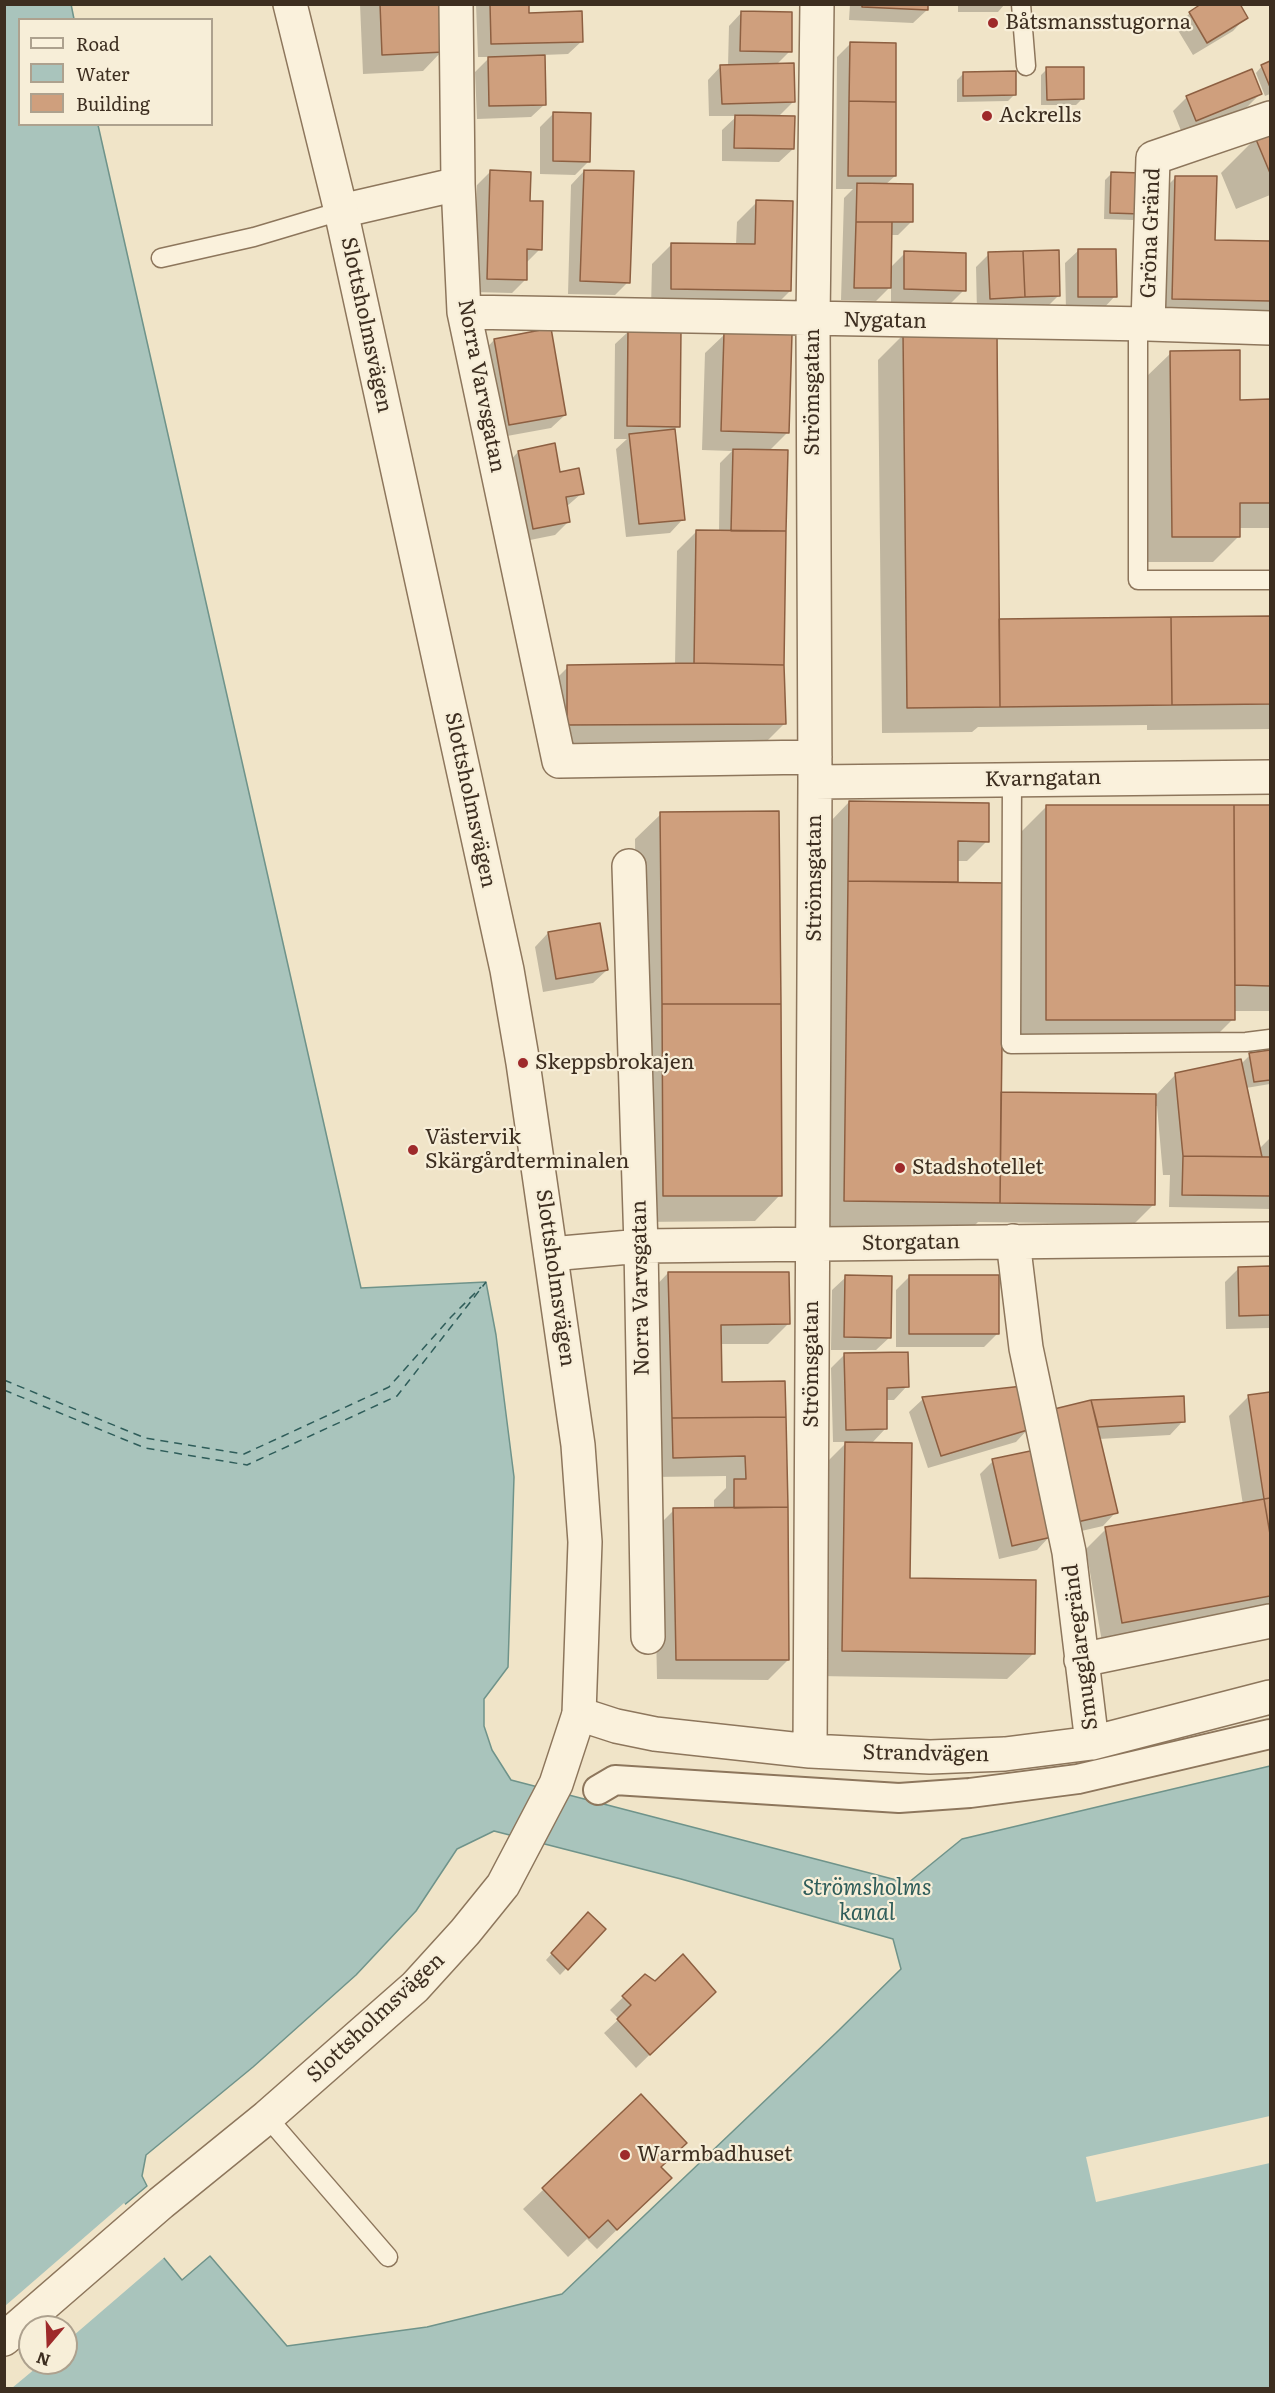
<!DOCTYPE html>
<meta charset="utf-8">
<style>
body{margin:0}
#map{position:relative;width:1275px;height:2393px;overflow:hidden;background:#f0e4c8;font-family:Literata,serif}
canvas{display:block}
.frame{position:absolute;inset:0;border:6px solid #3d2e20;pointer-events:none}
.legend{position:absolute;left:18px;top:18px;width:195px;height:108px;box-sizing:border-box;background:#f7eed8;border:2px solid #ada18e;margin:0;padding:8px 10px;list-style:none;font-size:18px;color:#3d2e20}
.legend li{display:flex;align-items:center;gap:12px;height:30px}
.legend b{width:30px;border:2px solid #ada18e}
.north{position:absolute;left:18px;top:2315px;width:60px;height:60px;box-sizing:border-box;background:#f7eed8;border:2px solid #ada18e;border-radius:50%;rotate:199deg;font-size:16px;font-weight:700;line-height:24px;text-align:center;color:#3d2e20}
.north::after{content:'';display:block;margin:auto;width:21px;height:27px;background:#9e2a2b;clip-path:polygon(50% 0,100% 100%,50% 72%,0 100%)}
</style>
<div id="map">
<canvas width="1275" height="2393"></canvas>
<div class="frame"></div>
<ul class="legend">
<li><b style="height:8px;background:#faf1dc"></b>Road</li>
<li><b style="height:16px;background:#a9c4bc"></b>Water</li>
<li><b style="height:16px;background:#cf9f7d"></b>Building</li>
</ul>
<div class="north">N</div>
</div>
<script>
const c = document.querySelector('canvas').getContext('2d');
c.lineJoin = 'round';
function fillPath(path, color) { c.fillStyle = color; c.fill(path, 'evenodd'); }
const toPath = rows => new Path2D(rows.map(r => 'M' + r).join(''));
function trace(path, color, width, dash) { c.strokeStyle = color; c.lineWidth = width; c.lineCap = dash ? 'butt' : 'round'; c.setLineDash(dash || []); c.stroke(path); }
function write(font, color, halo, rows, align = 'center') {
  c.font = font + ' Literata,serif'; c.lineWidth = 4.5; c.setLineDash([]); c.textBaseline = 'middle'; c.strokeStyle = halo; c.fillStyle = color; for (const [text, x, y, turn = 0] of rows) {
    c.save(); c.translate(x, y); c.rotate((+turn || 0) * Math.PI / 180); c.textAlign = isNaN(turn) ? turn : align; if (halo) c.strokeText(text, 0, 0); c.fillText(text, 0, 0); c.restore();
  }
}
const water = toPath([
 [71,4,74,19,20,20,20,124,98,125,361,1288,486,1282,496,1335,514,1477,508,1667,484,1699,484,1726,492,1750,511,1780,908,1883,962,1839,1270,1766,1270,2388,5,2388,4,5,71,4],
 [494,1831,681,1879,893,1939,901,1969,836,2033,562,2294,427,2327,287,2346,210,2256,182,2280,122,2207,147,2186,142,2176,146,2155,253,2067,356,1975,416,1911,457,1849,494,1831],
 [30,2327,66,2327,66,2363,30,2363,30,2327]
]);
fillPath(water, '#a9c4bc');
trace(water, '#6f938a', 1.5);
fillPath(toPath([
 [1270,2116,1270,2163,1096,2202,1086,2157],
 [124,2203,166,2256,66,2342,66,2327,30,2327,30,2363,42,2363,12,2388,4,2388,5,2306]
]), '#f0e4c8');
fillPath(toPath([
 [360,4,440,4,442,51,423,71,363,74],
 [476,4,528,4,528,15,582,41,568,54,543,55,545,104,531,117,477,119,475,72,490,57,478,57],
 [850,4,927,4,927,10,913,23,849,20],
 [958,4,1004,4,1004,5,998,12,958,12],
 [1204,4,1246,17,1233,31,1193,55,1176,27,1190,13],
 [742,12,790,51,776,65,794,101,778,117,793,149,779,162,722,161,722,130,737,116,709,116,708,80,721,66,728,66,729,26],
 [850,44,895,176,885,185,912,221,898,235,891,235,890,268,905,253,964,290,951,303,891,302,891,286,876,301,841,300,844,198,853,189,836,189,837,57],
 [1270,63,1270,94,1265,96,1256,73,1262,66],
 [1047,69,1083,98,1076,105,1041,105,1041,75],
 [964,73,1015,94,1008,101,957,102,957,80],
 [1260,94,1247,107,1182,133,1173,111,1187,97],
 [553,114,589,161,575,175,540,174,540,127],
 [1270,132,1270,195,1236,209,1221,173,1256,138],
 [584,171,628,282,615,295,568,294,571,185],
 [490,172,528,202,540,249,527,262,525,280,512,293,474,292,477,185],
 [1112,173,1139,213,1133,220,1104,219,1105,180],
 [1176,177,1213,241,1270,242,1270,327,1147,324,1150,203],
 [757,202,790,291,770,311,651,309,652,264,672,244,736,245,737,222],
 [1079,250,1115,296,1102,310,1066,310,1065,263],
 [989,254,1059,295,1045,309,977,312,976,267],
 [629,331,678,426,673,431,683,519,670,533,626,537,616,449,627,439,614,439,615,344],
 [725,334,787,433,769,451,783,665,784,724,764,744,548,745,548,687,568,667,675,665,677,551,697,531,719,532,720,463,732,451,702,450,705,353],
 [904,334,997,620,1270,618,1270,729,1147,730,1147,725,978,727,972,732,882,733,878,360],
 [494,340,565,415,551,428,496,438,481,354],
 [1171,353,1239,401,1270,401,1270,528,1239,528,1239,536,1213,562,1147,562,1145,378],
 [518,452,559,474,582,493,566,507,569,521,555,535,520,542,505,466],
 [849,802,987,841,967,861,956,861,956,881,954,884,1000,1093,1156,1095,1176,1074,1241,1064,1250,1055,1270,1051,1270,1084,1246,1088,1259,1149,1270,1138,1270,1209,1169,1207,1170,1175,1163,1175,1157,1106,1155,1106,1154,1204,1134,1224,978,1222,972,1228,819,1226,830,822],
 [1047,806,1270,807,1270,1011,1233,1011,1233,1019,1207,1045,1021,1045,1021,832],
 [661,814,780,1195,755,1221,638,1222,635,839],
 [548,933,607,970,593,983,543,992,535,947],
 [1270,1268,1270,1328,1226,1329,1225,1282,1238,1269],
 [668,1273,788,1324,768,1344,720,1344,721,1383,783,1382,788,1660,768,1680,657,1679,654,1530,674,1510,714,1509,714,1500,726,1488,726,1476,653,1477,649,1293],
 [910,1276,997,1334,984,1347,896,1347,896,1290],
 [846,1277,890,1337,876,1350,831,1350,832,1290],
 [845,1354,907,1386,894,1400,885,1400,886,1428,871,1444,909,1579,1033,1654,1007,1679,817,1676,820,1469,847,1442,833,1442,831,1368],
 [1270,1393,1270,1612,1102,1642,1086,1549,1106,1529,1243,1505,1229,1416,1249,1396],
 [923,1399,1029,1428,1016,1442,928,1468,909,1412],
 [1092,1402,1183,1421,1170,1435,1099,1439,1116,1512,1103,1526,1064,1535,1051,1411],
 [993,1461,1050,1536,1037,1550,999,1559,980,1474],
 [582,1920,604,1929,560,1975,546,1960],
 [646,1975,655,1983,714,1992,636,2068,604,2033,619,2019,610,2010],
 [641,2097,660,2167,650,2198,597,2249,587,2239,568,2257,523,2209]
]), '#0003');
trace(toPath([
 [4,1380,145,1438,244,1454,389,1387,451,1317,481,1287],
 [4,1390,145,1448,247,1465,397,1396,486,1282]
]), '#2f5d5a', 1.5, [8, 6]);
const building = toPath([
 [380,4,442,4,444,52,382,55,380,4],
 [490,4,529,4,529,13,582,11,583,42,491,44,490,4],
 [862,4,928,4,928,10,862,7,862,4],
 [1201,4,1240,4,1248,18,1207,43,1189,12,1201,4],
 [741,11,792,12,792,52,740,51,741,11],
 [850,42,896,43,896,102,849,101,850,42],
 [545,55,546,105,489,106,488,57,545,55],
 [1270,61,1270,87,1261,65,1270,61],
 [794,63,795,102,722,104,720,65,794,63],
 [1046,67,1084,67,1084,99,1047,100,1046,67],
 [1252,69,1262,94,1196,121,1186,96,1252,69],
 [1016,71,1016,95,963,96,963,72,1016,71],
 [849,101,896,102,896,176,848,176,849,101],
 [553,112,591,113,590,162,553,161,553,112],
 [735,115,795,116,794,149,734,148,735,115],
 [1270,131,1270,173,1255,137,1270,131],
 [490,170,531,172,530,201,543,201,542,250,527,249,527,280,487,279,490,170],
 [584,170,634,171,630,283,580,281,584,170],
 [1111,172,1142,173,1141,214,1110,213,1111,172],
 [1175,176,1217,176,1215,240,1270,241,1270,301,1172,299,1175,176],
 [857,183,913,184,913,222,856,222,857,183],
 [756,200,793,201,791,291,671,289,671,243,755,244,756,200],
 [856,222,892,222,891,288,854,288,856,222],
 [1078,249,1116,249,1117,297,1078,297,1078,249],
 [1059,250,1060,296,1025,297,1023,251,1059,250],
 [904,251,966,253,966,291,904,289,904,251],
 [1023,251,1025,297,990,299,988,252,1023,251],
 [551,328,566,415,509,425,494,339,551,328],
 [628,329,681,330,680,427,627,426,628,329],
 [724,332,792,334,789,433,721,431,724,332],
 [903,333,997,333,1000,707,907,708,903,333],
 [1240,350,1240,400,1270,399,1270,503,1240,503,1240,537,1172,537,1170,351,1240,350],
 [675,429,685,520,639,524,629,434,675,429],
 [555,443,560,472,579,468,584,494,566,497,570,522,533,529,518,451,555,443],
 [733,449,788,450,786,531,731,531,733,449],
 [696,530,786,531,784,665,694,663,696,530],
 [1270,616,1270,704,1172,705,1171,617,1270,616],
 [1171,617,1172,705,1000,707,999,619,1171,617],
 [694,663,784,665,786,724,567,725,567,665,694,663],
 [849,801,989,803,989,842,958,841,958,882,848,881,849,801],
 [1046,805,1234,805,1235,1020,1046,1020,1046,805],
 [1234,805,1270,805,1270,986,1235,985,1234,805],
 [779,811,781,1004,662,1004,660,812,779,811],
 [848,881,1004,883,1000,1203,844,1201,848,881],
 [600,923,608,970,556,979,548,932,600,923],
 [662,1004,781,1004,782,1196,663,1196,662,1004],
 [1270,1050,1270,1080,1254,1082,1249,1053,1270,1050],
 [1241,1059,1262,1157,1183,1156,1175,1073,1241,1059],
 [1001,1092,1156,1094,1155,1205,1000,1203,1001,1092],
 [1183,1156,1270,1157,1270,1196,1182,1195,1183,1156],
 [1270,1266,1270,1315,1239,1316,1238,1267,1270,1266],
 [668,1272,789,1272,790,1324,721,1325,722,1382,785,1381,786,1417,672,1418,668,1272],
 [845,1275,892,1276,891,1338,844,1337,845,1275],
 [909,1275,999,1275,999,1334,909,1334,909,1275],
 [908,1352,909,1387,887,1388,887,1429,846,1430,844,1353,908,1352],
 [1023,1386,1031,1429,941,1456,922,1397,1023,1386],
 [1270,1392,1270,1498,1264,1499,1248,1395,1270,1392],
 [1184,1396,1185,1422,1098,1427,1091,1400,1184,1396],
 [1091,1400,1118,1513,1077,1522,1050,1410,1091,1400],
 [786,1417,788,1507,734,1508,734,1479,746,1479,745,1456,673,1458,672,1418,786,1417],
 [845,1442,912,1443,910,1578,1036,1580,1035,1654,842,1651,845,1442],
 [1035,1450,1052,1537,1012,1546,992,1459,1035,1450],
 [1270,1498,1270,1534,1264,1499,1270,1498],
 [1264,1499,1270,1534,1270,1596,1122,1623,1105,1527,1264,1499],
 [788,1507,789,1660,676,1660,673,1508,788,1507],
 [588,1912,606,1929,568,1970,551,1953,588,1912],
 [683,1954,716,1992,650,2055,617,2019,631,2005,622,1996,645,1974,655,1981,683,1954],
 [641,2094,687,2143,661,2167,672,2178,617,2230,608,2220,589,2238,542,2188,641,2094]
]);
fillPath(building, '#cf9f7d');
trace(building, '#8d5f41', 1.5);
const service = toPath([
 [1021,4,1026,66],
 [161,258,254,237,341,211],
 [1138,324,1138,580,1270,580],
 [1012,779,1011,1044,1246,1042,1270,1039],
 [267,2117,388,2257]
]);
const pedestrian = toPath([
 [598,1790,615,1780,899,1798,970,1793,1078,1779,1270,1734]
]);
const minor = toPath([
 [456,4,458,184,464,312,559,761,815,757],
 [341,211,458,184],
 [464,312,1148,324,1270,328],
 [1148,324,1153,158,1270,118],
 [815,782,1270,777],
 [629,866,641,1246,648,1637],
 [1013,1241,1026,1348,1069,1552,1092,1743],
 [551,1254,641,1246,1270,1239],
 [1081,1660,1270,1621],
 [579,1714,616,1726,655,1734,810,1751,930,1757,1005,1754,1092,1743,1270,1697],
 [810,1751,815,782,813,320,817,4]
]);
const tertiary = toPath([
 [4,2339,161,2203,267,2117,415,1987,465,1932,503,1885,556,1784,579,1714,585,1542,578,1445,523,1063,507,970,341,211,290,4]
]);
trace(service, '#8d765c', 21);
trace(pedestrian, '#8d765c', 32);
trace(minor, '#8d765c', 36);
trace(tertiary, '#8d765c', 36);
trace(service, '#faf1dc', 18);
trace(pedestrian, '#faf1dc', 28);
trace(minor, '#faf1dc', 33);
trace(tertiary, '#faf1dc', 33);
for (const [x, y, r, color] of [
 [993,23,6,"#9e2a2b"],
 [987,116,6,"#9e2a2b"],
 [523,1063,6,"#9e2a2b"],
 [413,1150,6,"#9e2a2b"],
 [900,1168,6,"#9e2a2b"],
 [625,2155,6,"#9e2a2b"]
]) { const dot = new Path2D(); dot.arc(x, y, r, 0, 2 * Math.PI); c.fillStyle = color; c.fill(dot); trace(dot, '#f7eed8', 2); }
write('21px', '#3d2e20', '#f7eed8', [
 ["Båtsmansstugorna",1005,23],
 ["Ackrells",999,116],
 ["Skeppsbrokajen",535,1063],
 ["Västervik",425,1138],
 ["Skärgårdterminalen",425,1162],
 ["Stadshotellet",912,1168],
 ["Warmbadhuset",637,2155]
], 'left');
write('21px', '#3d2e20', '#f7eed8', [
 ["Gröna Gränd",1151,233,-88],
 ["Nygatan",885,321,1],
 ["Slottsholmsvägen",366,325,78],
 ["Norra Varvsgatan",481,386,79],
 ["Strömsgatan",813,392,-90],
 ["Kvarngatan",1043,779,-1],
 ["Slottsholmsvägen",470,800,78],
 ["Strömsgatan",815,878,-90],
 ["Storgatan",911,1243,-1],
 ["Slottsholmsvägen",555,1278,82],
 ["Norra Varvsgatan",641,1288,-91],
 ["Strömsgatan",812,1364,-90],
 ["Smugglaregränd",1081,1647,-97],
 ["Strandvägen",926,1754,1],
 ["Slottsholmsvägen",376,2018,-43]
]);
write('italic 22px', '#2f5d5a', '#f7eed8', [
 ["Strömsholms",867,1889],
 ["kanal",867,1914]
]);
</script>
